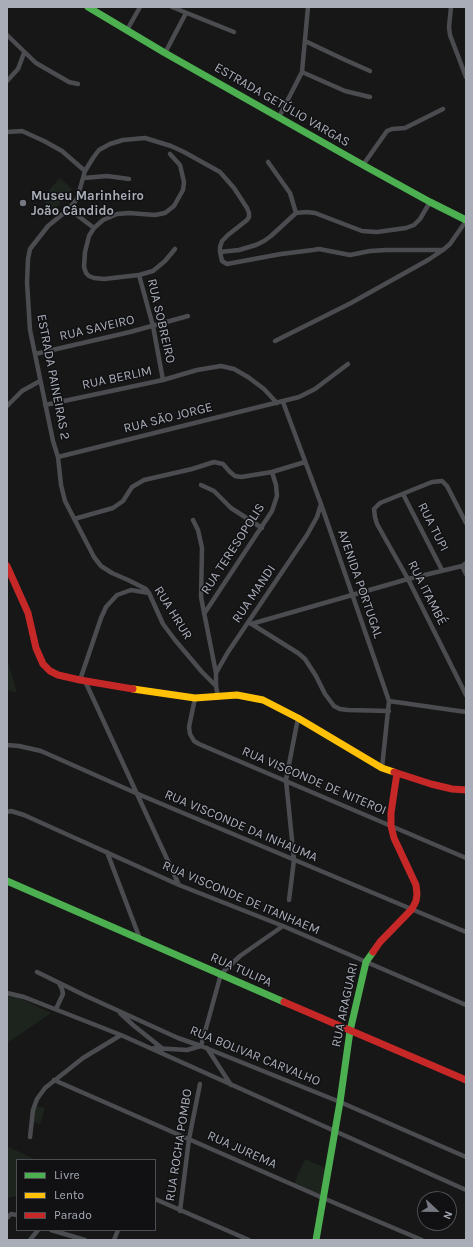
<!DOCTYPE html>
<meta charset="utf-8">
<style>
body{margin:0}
#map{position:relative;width:473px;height:1247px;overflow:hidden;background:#171717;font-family:Karla,sans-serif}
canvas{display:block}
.frame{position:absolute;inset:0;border:8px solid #a8adb8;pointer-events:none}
.legend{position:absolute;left:16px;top:1159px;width:140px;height:72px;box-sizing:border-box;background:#111113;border:1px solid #4d4f55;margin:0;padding:5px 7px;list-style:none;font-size:12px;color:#a8adb8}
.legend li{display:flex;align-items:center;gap:8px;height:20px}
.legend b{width:20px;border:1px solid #4d4f55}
.north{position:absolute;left:417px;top:1191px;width:40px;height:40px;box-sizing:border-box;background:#111113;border:1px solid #4d4f55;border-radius:50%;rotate:112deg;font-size:11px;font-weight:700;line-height:16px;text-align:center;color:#a8adb8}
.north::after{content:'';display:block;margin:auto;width:14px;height:18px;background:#757880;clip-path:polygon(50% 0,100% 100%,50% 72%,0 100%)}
</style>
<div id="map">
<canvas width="473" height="1247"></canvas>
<div class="frame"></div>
<ul class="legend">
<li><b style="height:5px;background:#4caf50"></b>Livre</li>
<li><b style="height:5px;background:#ffc107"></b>Lento</li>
<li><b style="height:5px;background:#c62828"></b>Parado</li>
</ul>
<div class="north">N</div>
</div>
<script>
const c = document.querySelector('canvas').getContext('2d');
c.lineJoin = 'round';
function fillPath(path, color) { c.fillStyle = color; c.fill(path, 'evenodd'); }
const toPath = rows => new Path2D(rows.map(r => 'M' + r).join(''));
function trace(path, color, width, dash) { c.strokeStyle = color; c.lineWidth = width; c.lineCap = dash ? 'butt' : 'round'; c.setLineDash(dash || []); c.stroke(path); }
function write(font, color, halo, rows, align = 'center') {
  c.font = font + ' Karla,sans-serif'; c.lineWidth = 3; c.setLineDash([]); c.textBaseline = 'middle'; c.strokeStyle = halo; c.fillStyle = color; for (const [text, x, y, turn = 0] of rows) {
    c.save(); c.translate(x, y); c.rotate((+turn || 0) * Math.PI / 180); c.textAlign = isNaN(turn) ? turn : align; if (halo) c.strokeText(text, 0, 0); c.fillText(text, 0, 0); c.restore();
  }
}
fillPath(toPath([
 [60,178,72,189,54,210,41,199],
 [7,659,17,693,7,690],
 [7,992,51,1013,7,1043],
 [36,1106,45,1108,40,1124,32,1121],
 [7,1146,36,1160,17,1160,17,1196,7,1198],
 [305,1159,326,1168,321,1195,294,1184]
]), '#1d241e');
trace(toPath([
 [172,7,234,32],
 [451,7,449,27,450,35,466,77],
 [127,30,140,7],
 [7,35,36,63,69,82,78,84],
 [305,41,343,59,370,71],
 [165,53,186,13],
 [302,72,345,91,370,97],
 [7,81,18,69,24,53],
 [279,117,302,72,308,7],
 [7,132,22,131,44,141,62,151,85,171],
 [170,154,180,165,184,182,183,190,174,206,165,213,155,215,129,213,117,214,103,220,94,228,89,236,85,252,84,267,86,273,89,276,94,278,104,279,139,275,153,271,165,261,175,249],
 [268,162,290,193,296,213],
 [363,165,387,131,392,129,405,128,443,109],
 [84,178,107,176,129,179],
 [69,209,94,228],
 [220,252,222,261,227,264,281,254,313,250,319,249,350,255,370,251,386,250,443,250],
 [139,275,153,326,163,380],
 [275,341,351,303,428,260,443,250,450,244,466,221],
 [35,354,130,332,188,316],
 [283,402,321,504,389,701,382,768],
 [45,405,163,380,197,370,221,366,234,369,248,377,264,389,277,403],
 [7,406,22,391,40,381],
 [58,457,299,397,315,389,348,364],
 [201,485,214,491,231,508,262,528],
 [403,494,442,570],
 [74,519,113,508,123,501,132,487,144,480,192,469,214,462,223,464,230,472,235,476,241,477,272,472,305,462],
 [193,520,198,530,202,548,201,597,216,673],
 [466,523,447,486,442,481,432,482,380,503,374,509,375,517,377,524,408,579,466,695],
 [462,566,466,574],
 [204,614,272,511,277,496,276,485,272,472],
 [250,623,298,653,305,659,316,676,325,694,334,706,340,709,348,710,389,711],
 [251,624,408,579,462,566,466,563],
 [80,680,101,618,106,607,117,595,131,590,149,593],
 [85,681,179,885],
 [216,686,202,672,175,640,163,624,149,593,146,589,128,580,112,573,101,566,94,557,65,501,61,485,58,457,53,441,30,330,27,282,28,259,30,249,48,226,69,209,77,199,85,171,93,158,99,150,110,144,123,140,145,138,171,146,184,152,220,172,234,188,247,208,249,213,249,217,247,220,228,235,222,241,220,247,220,252,239,250,256,245,264,241,271,236,296,213,307,212,315,213,362,231,377,232,406,228,414,225,420,219,430,202],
 [218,697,216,686,216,673,228,652,307,535,317,517,321,504],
 [195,698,189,727,190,734,194,741,199,744,466,858],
 [389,701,466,712],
 [7,745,19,746,41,751,138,794,466,932],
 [7,812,11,811,24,815,179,885,283,926,466,1005],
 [107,852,140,939],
 [289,900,294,860,286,780,298,718],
 [37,972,86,996,178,1038,201,1046,340,1102,466,1157],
 [7,993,24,997,121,1035,466,1190],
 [56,1009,63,994,62,989,59,983],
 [120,1013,133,1025,163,1049],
 [154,1048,187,1050,201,1046,221,974,240,956,283,926],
 [207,1048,231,1085],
 [54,1080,323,1198,422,1240],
 [30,1137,33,1110,37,1099,45,1088,83,1058,121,1035],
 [155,1199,249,1240],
 [180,1211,189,1139,200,1084],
 [7,1218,11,1214,17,1215],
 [51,1230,85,1240],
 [30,1240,38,1230],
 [114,1240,118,1230]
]), '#4b4c50', 4.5);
trace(toPath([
 [88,7,165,53,363,165,430,202,466,220],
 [7,881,284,1002],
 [316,1240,340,1102,350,1031,366,962,373,952]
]), '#4caf50', 7);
trace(toPath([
 [133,689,195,698,237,695,263,700,298,718,382,768,394,772]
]), '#ffc107', 7);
trace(toPath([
 [7,566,28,613,36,648,43,664,50,671,58,675,80,680,133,689],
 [394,772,431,784,452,789,466,790],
 [373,952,380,942,412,909,416,901,417,894,416,885,394,838,391,826,391,813,397,773],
 [284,1002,466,1080]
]), '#c62828', 7);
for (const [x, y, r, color] of [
 [23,203,4,"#757880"]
]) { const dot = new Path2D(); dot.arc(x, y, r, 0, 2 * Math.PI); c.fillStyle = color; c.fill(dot); trace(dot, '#111113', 1.5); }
write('13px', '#a8adb8', '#111113', [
 ["ESTRADA GETÚLIO VARGAS",282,105,30],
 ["RUA SOBREIRO",161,321,77],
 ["RUA SAVEIRO",97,328,-13],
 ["ESTRADA PAINEIRAS 2",53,377,79],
 ["RUA BERLIM",117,378,-12],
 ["RUA SÃO JORGE",168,418,-14],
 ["RUA TUPI",433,527,63],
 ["RUA TERESOPOLIS",233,549,-57],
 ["AVENIDA PORTUGAL",360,584,71],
 ["RUA ITAMBÉ",427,593,63],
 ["RUA MANDI",254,594,-56],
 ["RUA HRUR",173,613,58],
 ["RUA VISCONDE DE NITEROI",314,781,23],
 ["RUA VISCONDE DA INHAUMA",241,826,23],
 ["RUA VISCONDE DE ITANHAEM",241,898,23],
 ["RUA TULIPA",241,970,24],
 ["RUA ARAGUARI",345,1005,-78],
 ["RUA BOLIVAR CARVALHO",255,1056,22],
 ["RUA ROCHA POMBO",179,1145,-81],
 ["RUA JUREMA",242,1150,24]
]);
write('bold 13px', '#a8adb8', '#111113', [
 ["Museu Marinheiro",31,196],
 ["João Cândido",31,211]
], 'left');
</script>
